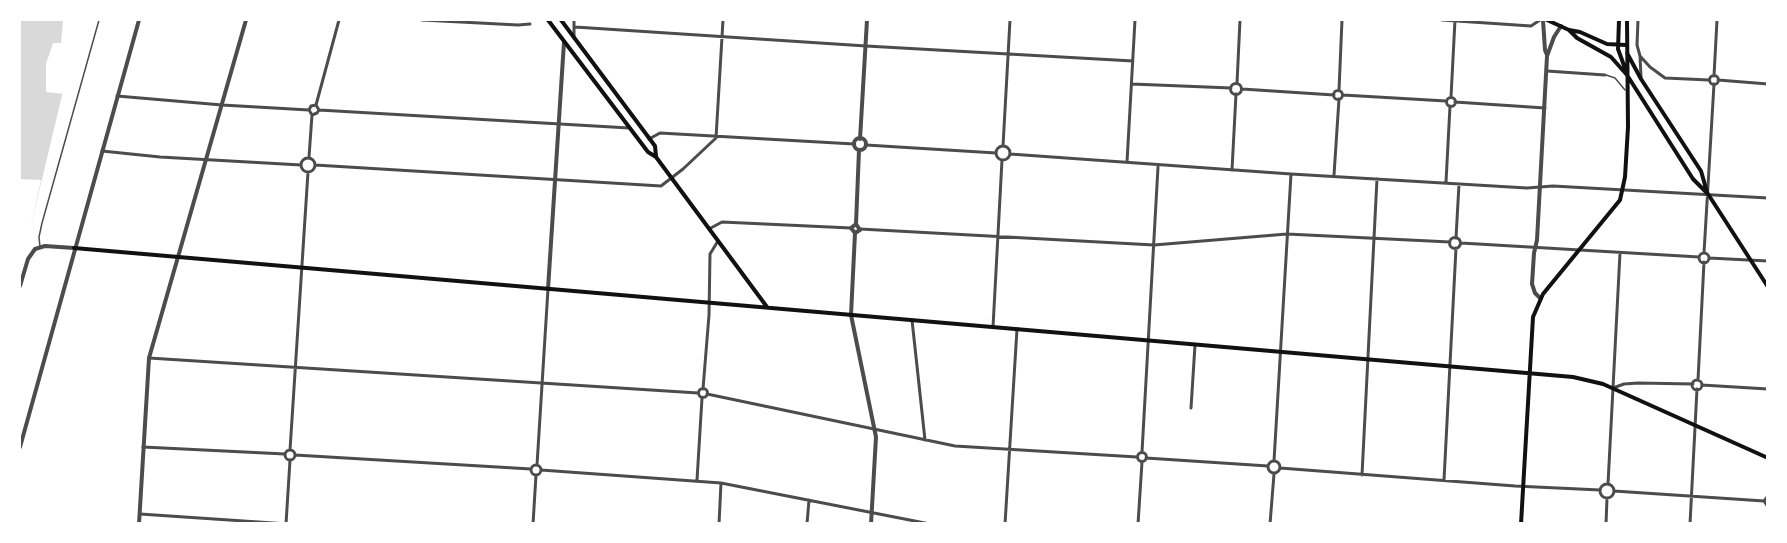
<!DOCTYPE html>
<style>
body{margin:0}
#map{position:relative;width:1787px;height:543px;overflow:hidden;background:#fff;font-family:"Alegreya Sans",sans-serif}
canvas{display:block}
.frame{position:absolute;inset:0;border:21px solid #fff;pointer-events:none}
</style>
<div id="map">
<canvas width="1787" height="543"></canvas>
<div class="frame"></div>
</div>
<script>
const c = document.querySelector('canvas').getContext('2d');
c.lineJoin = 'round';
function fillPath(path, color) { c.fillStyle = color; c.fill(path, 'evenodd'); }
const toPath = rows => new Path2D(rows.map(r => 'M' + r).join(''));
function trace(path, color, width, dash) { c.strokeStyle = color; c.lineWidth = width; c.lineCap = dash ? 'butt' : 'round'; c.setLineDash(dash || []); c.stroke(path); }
fillPath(toPath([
 [20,20,80,20,32,221,20,219]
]), '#d9d9d9');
fillPath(toPath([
 [63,20,83,20,65,94,46,92,46,64,53,43,61,43],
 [20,179,41,180,32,221,20,220]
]), '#fff');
trace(toPath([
 [1606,75,1615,78,1625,90],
 [40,247,39,237,42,223,99,20]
]), '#4c4c4c', 1.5);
trace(toPath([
 [422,20,518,25,530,24],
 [574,20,574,38],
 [1442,20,1531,26,1540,20],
 [1638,20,1637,45,1640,56,1641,77],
 [575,27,866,46,1133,61],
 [1640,56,1650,67,1665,78,1709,80],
 [1547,71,1605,75],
 '1709.5 80a4.5 4.5 0 1 1 9 0a4.5 4.5 0 1 1-9 0Z',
 [1714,76,1717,20],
 [1718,80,1768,84],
 [1237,83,1240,20],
 '1230.5 89a5.5 5.5 0 1 1 11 0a5.5 5.5 0 1 1-11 0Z',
 [1132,84,1231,88],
 [1242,89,1334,95],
 [1339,90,1342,20],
 '1333.5 95a4.5 4.5 0 1 1 9 0a4.5 4.5 0 1 1-9 0Z',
 [1343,95,1446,101],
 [117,96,222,105,309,110],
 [1451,97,1455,20],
 '1446.5 102a4.5 4.5 0 1 1 9 0a4.5 4.5 0 1 1-9 0Z',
 [1455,102,1545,108],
 [316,105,339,20],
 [319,110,629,128],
 [649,139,660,133,854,144],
 [866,145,996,153],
 [1003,146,1010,20],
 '996 153a7 7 0 1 1 14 0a7 7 0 1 1-14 0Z',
 [102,151,160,157,301,165],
 [1010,154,1291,174,1527,188,1553,186,1768,198],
 [309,157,312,115,309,110,311,106,316,105,319,110,317,113,312,115],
 '301 165a7 7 0 1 1 14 0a7 7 0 1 1-14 0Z',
 [1127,162,1135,20],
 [315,165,661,186,683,169,716,138,723,20],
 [1232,170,1236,94],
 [1334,175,1339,99],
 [1446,182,1450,106],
 [709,229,722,222,851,228],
 [860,229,1154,245,1287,234,1450,242],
 '1449.5 243a5.5 5.5 0 1 1 11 0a5.5 5.5 0 1 1-11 0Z',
 [1456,238,1459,184],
 [1461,243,1699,257],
 [1704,253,1714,84],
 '1699 258a5 5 0 1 1 10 0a5 5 0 1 1-10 0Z',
 [1709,258,1768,261],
 [912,320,925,440],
 [993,327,1002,160],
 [149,358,698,393],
 [1698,380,1704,262],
 '1692 385a5 5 0 1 1 10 0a5 5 0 1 1-10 0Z',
 [1702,385,1768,389],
 [1613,388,1624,384,1638,383,1693,384],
 '698.5 393a4.5 4.5 0 1 1 9 0a4.5 4.5 0 1 1-9 0Z',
 [703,389,709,315,710,254,718,241],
 [707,394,955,446,1137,457],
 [1191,408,1195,345],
 [143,447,285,454],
 '285 455a5 5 0 1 1 10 0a5 5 0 1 1-10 0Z',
 [290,450,308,172],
 [1142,452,1158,167],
 '1137.5 457a4.5 4.5 0 1 1 9 0a4.5 4.5 0 1 1-9 0Z',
 [295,455,531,469],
 [1146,458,1268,466],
 '1268 467a6 6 0 1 1 12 0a6 6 0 1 1-12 0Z',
 [1274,461,1291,174],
 [537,465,548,289],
 '531 470a5 5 0 1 1 10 0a5 5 0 1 1-10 0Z',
 [1280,468,1515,486,1600,490],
 [541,470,721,483,930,524],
 [1362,475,1377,179],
 [697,480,702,398],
 [1444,480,1456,248],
 '1600 491a7 7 0 1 1 14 0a7 7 0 1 1-14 0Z',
 [1608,484,1620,253],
 [1614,491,1764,501],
 [1768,496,1764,501,1768,507],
 [140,514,288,524],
 [286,524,290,460],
 [533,524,536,475],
 [719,524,721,483],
 [807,524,809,500],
 [1005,524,1017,329],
 [1138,524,1142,462],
 [1270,524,1274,474],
 [1606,524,1607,498],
 [1690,524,1697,389]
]), '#4c4c4c', 3);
trace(toPath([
 [1543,20,1545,50,1547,55],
 '854 144a6 6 0 1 1 12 0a6 6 0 1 1-12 0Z',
 [860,139,867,20],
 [856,224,859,150],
 [855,233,860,230,856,224,851,228,855,233,851,315,876,437,871,524],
 [20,286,28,259,35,249,45,246,74,248],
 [548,289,564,42],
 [1540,298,1535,293,1532,284,1534,253,1537,240,1547,56,1554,37,1561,26],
 [20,447,139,20],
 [139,524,149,358,246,20]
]), '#4c4c4c', 4);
trace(toPath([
 [548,20,648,152,656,157,767,307],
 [561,20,655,146,656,156],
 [1547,20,1569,30,1580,32,1607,44,1626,45],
 [1619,20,1618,49,1626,71],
 [1569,30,1577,38,1611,57,1627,75,1693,179,1708,194,1768,287],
 [1627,53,1641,79,1701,171,1707,192],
 [74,248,1573,377,1603,384,1768,458],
 [1521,524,1533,317,1543,294,1620,200,1625,177,1628,127,1627,20]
]), '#111', 4);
</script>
